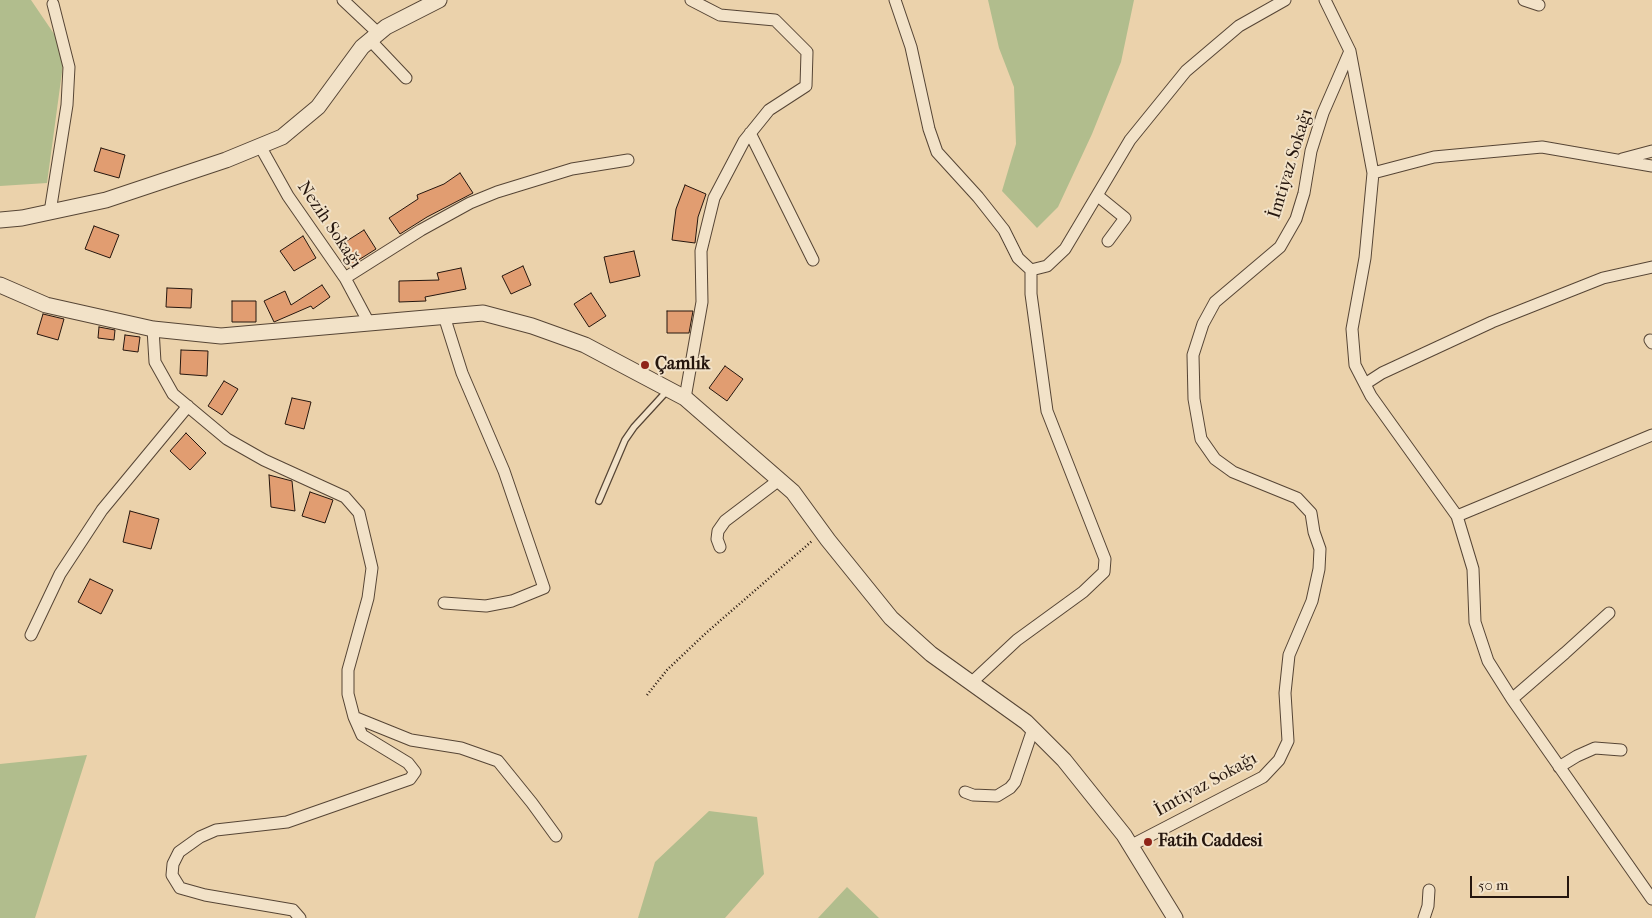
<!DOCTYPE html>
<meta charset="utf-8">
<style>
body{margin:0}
#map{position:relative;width:1652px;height:918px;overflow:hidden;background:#ebd2ab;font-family:"IM FELL French Canon",serif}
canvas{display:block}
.scale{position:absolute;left:1470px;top:876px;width:99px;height:22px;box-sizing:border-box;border:2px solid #25160e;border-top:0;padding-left:6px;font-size:15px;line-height:18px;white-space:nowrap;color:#25160e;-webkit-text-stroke:4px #f2e2c8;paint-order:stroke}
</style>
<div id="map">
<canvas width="1652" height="918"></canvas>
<div class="scale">50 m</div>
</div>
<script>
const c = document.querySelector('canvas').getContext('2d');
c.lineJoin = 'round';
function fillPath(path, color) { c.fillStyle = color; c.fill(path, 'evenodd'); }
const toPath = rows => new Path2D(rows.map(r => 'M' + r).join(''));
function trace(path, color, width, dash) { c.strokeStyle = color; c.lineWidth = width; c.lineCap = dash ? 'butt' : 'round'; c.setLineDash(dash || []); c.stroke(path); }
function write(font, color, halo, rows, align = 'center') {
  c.font = font + ' "IM FELL French Canon",serif'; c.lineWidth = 4; c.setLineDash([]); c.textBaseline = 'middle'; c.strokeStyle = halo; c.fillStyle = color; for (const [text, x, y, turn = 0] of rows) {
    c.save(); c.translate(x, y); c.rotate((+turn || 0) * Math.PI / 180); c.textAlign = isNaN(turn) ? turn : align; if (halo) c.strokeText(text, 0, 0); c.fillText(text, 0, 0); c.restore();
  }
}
fillPath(toPath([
 [0,0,31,0,65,50,47,183,0,186],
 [988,0,1134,0,1121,62,1092,134,1058,207,1037,228,1002,191,1016,144,1014,87,999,48],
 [87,755,35,918,0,918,0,764],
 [709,811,757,817,764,874,725,918,638,918,655,862],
 [847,887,879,918,818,918]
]), '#b1bd8d');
const building = toPath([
 [101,148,125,155,119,178,94,171,101,148],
 [460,173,473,193,427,217,400,234,389,218,418,199,417,195,444,184,460,173],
 [685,185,706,194,698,217,695,243,672,240,676,209,685,185],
 [94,226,119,235,110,258,85,249,94,226],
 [364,230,376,249,349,266,342,244,364,230],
 [303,236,316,258,294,271,280,251,303,236],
 [634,251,640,276,610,283,604,257,634,251],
 [523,266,531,285,511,294,502,276,523,266],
 [461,268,466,289,425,297,426,301,399,302,399,281,439,280,437,273,461,268],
 [322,285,330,297,313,309,311,306,274,322,264,301,285,291,291,305,322,285],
 [167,288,192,289,191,308,166,307,167,288],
 [591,293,606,316,589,327,574,304,591,293],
 [232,301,256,301,256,322,232,322,232,301],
 [667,311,693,311,689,333,667,333,667,311],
 [43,314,64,319,58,340,37,334,43,314],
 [99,327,115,330,114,340,98,338,99,327],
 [125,335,140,337,138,352,123,350,125,335],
 [181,350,208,351,207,376,180,374,181,350],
 [725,366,743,379,727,401,709,388,725,366],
 [224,381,238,389,222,415,208,406,224,381],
 [292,398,311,402,304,429,285,424,292,398],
 [186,433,206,453,190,470,170,451,186,433],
 [269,475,292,481,295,511,271,507,269,475],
 [310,492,333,500,325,523,302,516,310,492],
 [130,511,159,519,151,549,123,542,130,511],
 [90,579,113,590,101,614,78,602,90,579]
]);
fillPath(building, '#e19d71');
trace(building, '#25160e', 1);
const service = toPath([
 [599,501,625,440,634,427,667,391]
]);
const minor = toPath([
 [343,0,378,33],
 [895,0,911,47,929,129,937,152,978,197,1004,230,1018,258,1031,270,1031,294,1047,411,1105,559,1104,572,1083,592,1017,640,971,683],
 [1325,0,1350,51,1373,173,1365,258,1352,329,1355,365,1371,396,1457,516,1473,569,1475,622,1488,661,1512,699,1652,899],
 [1524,0,1539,5],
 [370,40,406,78],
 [750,133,813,260],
 [260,146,288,196,345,278,369,323],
 [1622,159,1652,151],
 [1373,173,1434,157,1542,147,1652,166],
 [1098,196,1125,218,1108,241],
 [50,212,67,105,69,67,53,4],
 [1031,270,1047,266,1065,249,1130,140,1186,71,1239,26,1285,0],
 [345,278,421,230,470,203,497,192,572,169,628,160],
 [444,316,462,373,504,471,544,588,512,601,486,606,444,603],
 [153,329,155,362,173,394,227,439,264,460,345,497,359,513,372,568,368,598,348,670,348,694,354,717,411,740,461,748,498,761,532,803,556,836],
 [1650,340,1652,343],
 [1365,384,1382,373,1492,322,1603,278,1652,267],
 [685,398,702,302,701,251,714,198,744,141,769,110,806,86,807,52,775,20,720,15,691,0],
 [1457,516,1652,435],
 [720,547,717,539,718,531,725,521,779,480],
 [31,635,60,574,102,510,188,406],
 [1512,699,1565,653,1609,613],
 [1559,767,1577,756,1595,748,1621,750],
 [965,792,973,795,997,796,1010,788,1015,782,1033,729],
 [1130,846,1263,777,1279,760,1288,741,1285,693,1289,655,1312,601,1319,569,1320,549,1314,532,1311,513,1297,498,1233,472,1215,459,1201,439,1194,399,1193,355,1203,324,1215,302,1280,247,1296,219,1304,193,1311,151,1323,113,1350,51],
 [300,918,293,910,205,895,180,888,172,875,173,864,179,852,200,837,216,830,287,822,410,779,415,772,408,763,362,735,354,717],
 [1424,918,1428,906,1429,890]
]);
const tertiary = toPath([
 [0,220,22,218,106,200,226,160,282,137,318,107,362,47,386,27,439,0],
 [0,285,46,305,153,329,221,336,483,313,532,326,585,345,634,371,685,398,793,492,828,540,891,618,931,654,1026,722,1064,760,1124,835,1175,918]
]);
trace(service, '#564535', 8);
trace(minor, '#564535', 13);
trace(tertiary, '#564535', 17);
trace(toPath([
 [647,695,667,670,706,633,812,541]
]), '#25160e', 2.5, [1, 2.5]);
trace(service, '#f2e2c8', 5.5);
trace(minor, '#f2e2c8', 11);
trace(tertiary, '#f2e2c8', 15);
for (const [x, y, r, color] of [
 [645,365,5,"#8f2418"],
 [1148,842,5,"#8f2418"]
]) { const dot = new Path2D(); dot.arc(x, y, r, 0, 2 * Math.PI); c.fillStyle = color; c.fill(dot); trace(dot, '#f2e2c8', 2); }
write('18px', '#25160e', '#f2e2c8', [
 ["İmtiyaz Sokağı",1291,164,-73],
 ["Nezih Sokağı",329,225,56],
 ["İmtiyaz Sokağı",1206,785,-29]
]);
write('bold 18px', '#25160e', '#f2e2c8', [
 ["Çamlık",655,365],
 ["Fatih Caddesi",1158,842]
], 'left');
</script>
